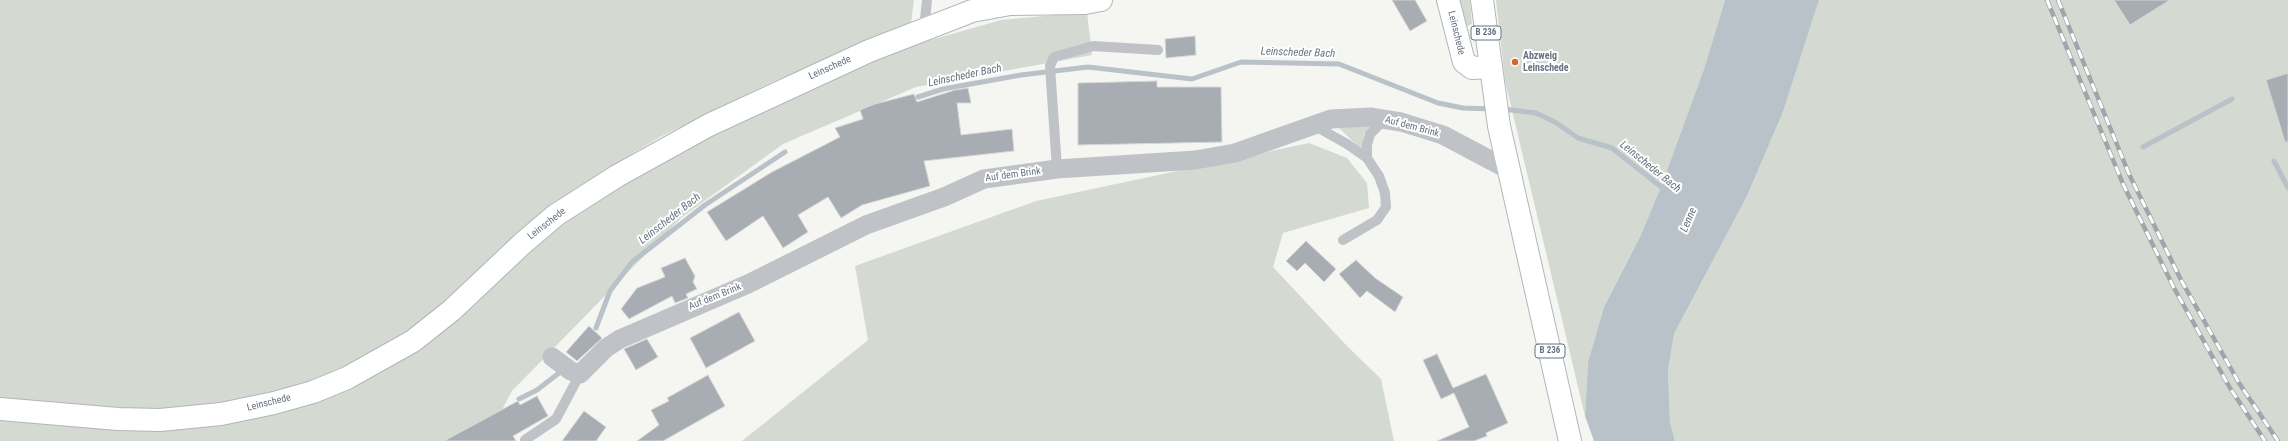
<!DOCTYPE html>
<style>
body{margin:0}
canvas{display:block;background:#f5f5f2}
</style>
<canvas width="2288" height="441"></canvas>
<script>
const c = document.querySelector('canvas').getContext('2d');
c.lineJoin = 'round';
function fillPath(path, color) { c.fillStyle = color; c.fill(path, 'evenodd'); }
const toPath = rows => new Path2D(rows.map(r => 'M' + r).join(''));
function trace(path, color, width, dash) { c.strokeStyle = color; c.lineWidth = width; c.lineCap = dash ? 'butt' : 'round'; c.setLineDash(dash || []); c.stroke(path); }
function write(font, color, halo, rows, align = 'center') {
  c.font = font + ' "Roboto Condensed",sans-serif'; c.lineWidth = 4; c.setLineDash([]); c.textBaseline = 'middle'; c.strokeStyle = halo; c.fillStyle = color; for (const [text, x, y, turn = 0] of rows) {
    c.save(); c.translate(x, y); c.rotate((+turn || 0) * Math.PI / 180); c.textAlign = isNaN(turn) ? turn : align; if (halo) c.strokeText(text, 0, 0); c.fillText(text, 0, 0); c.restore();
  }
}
fillPath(toPath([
 [0,0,914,0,911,23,772,82,660,137,605,170,544,211,516,234,565,213,674,145,913,45,1001,20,1087,12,1092,55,916,87,783,144,681,218,512,391,493,427,465,441,0,441],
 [1456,0,1470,0,1472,24,1463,28],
 [1496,0,1725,0,1704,69,1661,187,1640,237,1604,307,1588,362,1585,416,1505,81],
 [1819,0,2288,0,2288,441,1675,441,1670,422,1668,371,1674,334,1747,196,1783,112],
 [1371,126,1364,134,1362,150,1338,127],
 [1309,143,1347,158,1367,183,1369,208,1283,233,1273,267,1348,347,1381,379,1394,441,742,441,868,340,855,266,1036,201]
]), '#d4dad2');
fillPath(toPath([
 [1725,0,1819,0,1783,112,1747,196,1674,334,1668,371,1670,422,1675,441,1594,441,1585,416,1588,362,1604,307,1640,237,1661,187,1704,69]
]), '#b9c2c8');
trace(toPath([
 [918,97,943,89,1021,75,1088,67,1192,79,1241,62,1339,64,1438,103,1463,108,1493,109],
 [1503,109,1536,113,1555,122,1578,138,1612,148,1665,190],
 [2143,147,2232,99],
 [2274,161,2288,188],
 [596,328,610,291,632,262,705,205,785,152],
 [519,399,537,390,559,373]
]), '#b9c2c8', 5);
const building = toPath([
 [1392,0,1415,0,1427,21,1410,31,1392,0],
 [2114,0,2170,0,2130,25,2114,0],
 [1195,36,1196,55,1166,58,1165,39,1195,36],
 [2288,73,2288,142,2285,142,2266,80,2288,73],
 [1157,81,1157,87,1221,87,1222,142,1078,145,1078,83,1157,81],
 [968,88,971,103,957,103,961,135,1012,129,1014,151,924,161,930,186,862,205,841,218,828,197,798,215,808,232,783,248,763,216,726,241,707,212,772,172,840,137,835,128,863,119,860,110,875,104,914,94,917,102,955,90,968,88],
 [1306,241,1336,269,1324,282,1305,263,1297,271,1286,261,1306,241],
 [685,258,695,276,693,282,697,289,686,294,688,298,675,303,672,296,629,319,621,309,637,288,665,277,661,268,685,258],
 [1356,260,1375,278,1403,297,1395,312,1367,291,1360,298,1339,274,1356,260],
 [739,312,755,341,706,368,690,338,739,312],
 [589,326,602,338,577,361,566,352,589,326],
 [647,339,658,357,636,370,624,349,647,339],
 [1437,354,1453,388,1486,374,1508,423,1486,433,1487,436,1474,441,1437,441,1469,427,1454,393,1441,399,1423,360,1437,354],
 [708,375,725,406,663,441,637,441,659,425,651,410,669,401,667,398,708,375],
 [537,396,548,416,513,436,516,441,444,441,518,401,520,405,537,396],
 [584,411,606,427,596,441,562,441,584,411]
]);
fillPath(building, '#a7adb3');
trace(building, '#d7d7d5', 1);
const secondary = toPath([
 [1448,0,1464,62,1472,68,1491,67],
 [0,409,118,419,160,420,221,414,274,403,313,392,347,378,413,341,452,310,523,243,556,215,617,176,709,125,869,51,972,11,1010,4,1085,3,1101,0]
]);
const primary = toPath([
 [1482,0,1499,126,1570,441]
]);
trace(secondary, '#b2b6ba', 24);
trace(primary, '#b3b6ba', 24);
trace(toPath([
 [924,29,927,0],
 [1315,126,1347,144,1367,158,1379,176,1385,193,1386,207,1377,220,1343,240],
 [1367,158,1367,145,1370,134,1385,119],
 [1057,169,1050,66,1054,57,1093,46,1158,50],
 [525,440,556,419,580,374]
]), '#bfc2c6', 10);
trace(toPath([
 [552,357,571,371,580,374,606,348,620,339,748,284,866,225,944,197,984,179,1057,169,1195,160,1235,153,1331,119,1370,117,1401,122,1443,135,1509,170]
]), '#bfc2c6', 19);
trace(secondary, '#fff', 22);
trace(primary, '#fff', 22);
const rail = toPath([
 [2047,0,2123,184,2174,288,2230,388,2265,441],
 [2058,0,2129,174,2181,280,2239,383,2278,441]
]);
trace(rail, '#a1a5ab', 4.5);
trace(rail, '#fff', 3, [9]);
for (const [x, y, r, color] of [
 [1515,62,4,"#d56533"]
]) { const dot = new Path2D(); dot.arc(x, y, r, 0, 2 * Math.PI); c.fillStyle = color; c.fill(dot); trace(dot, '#fff', 1.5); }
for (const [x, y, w] of [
 [1486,33,30],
 [1550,351,30]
]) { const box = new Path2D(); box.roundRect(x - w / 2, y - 7, w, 14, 3); c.fillStyle = '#fff'; c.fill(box); trace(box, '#677381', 1); }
write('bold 9px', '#677381', null, [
 ["B 236",1486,33],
 ["B 236",1550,351]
]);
write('10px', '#677381', '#fff', [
 ["Leinschede",1456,33,76],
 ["Leinschede",830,68,-24],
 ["Auf dem Brink",1412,127,15],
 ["Auf dem Brink",1013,175,-8],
 ["Leinschede",547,224,-38],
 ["Auf dem Brink",715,297,-22],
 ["Leinschede",269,403,-14]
]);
write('bold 10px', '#677381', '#fff', [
 ["Abzweig",1523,56],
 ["Leinschede",1523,68]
], 'left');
write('italic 11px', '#63747e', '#fff', [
 ["Leinscheder Bach",1298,53,2],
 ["Leinscheder Bach",965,76,-12],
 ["Leinscheder Bach",1650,167,39],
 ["Leinscheder Bach",670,219,-38],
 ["Lenne",1689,220,-67]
]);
</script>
